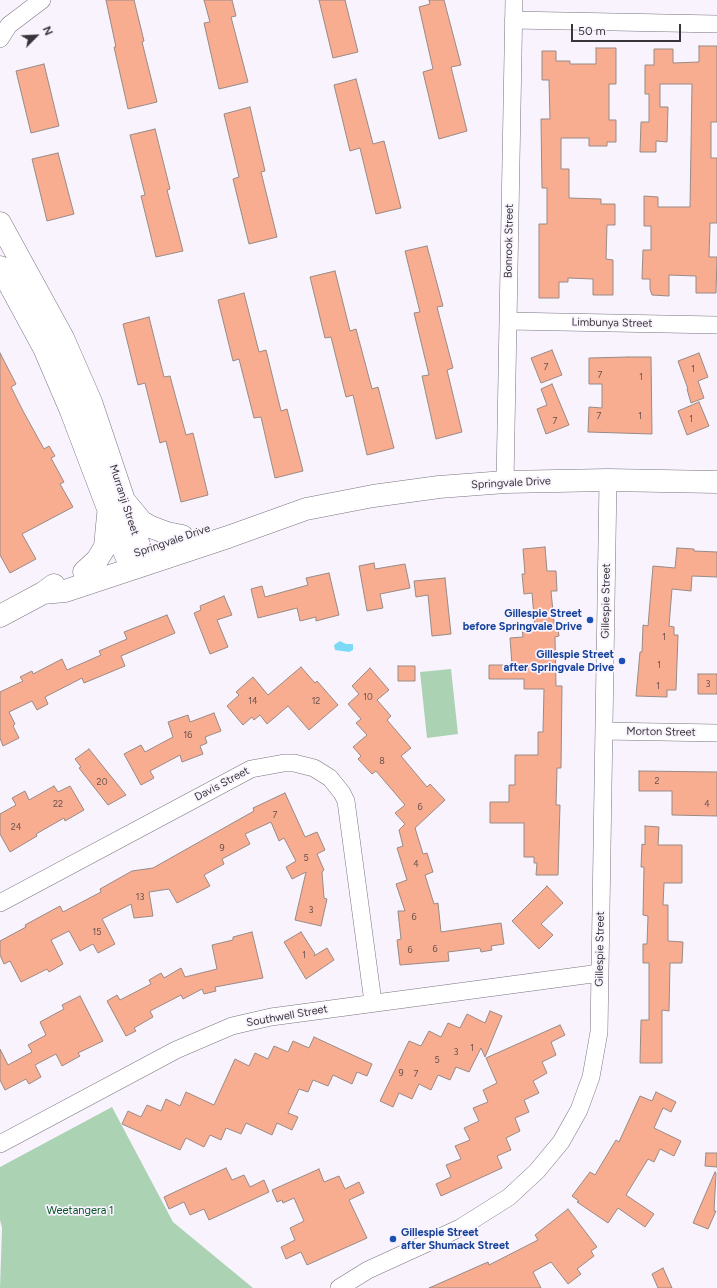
<!DOCTYPE html>
<style>
body{margin:0}
#map{position:relative;width:717px;height:1288px;overflow:hidden;background:#f9f3fe;font-family:Figtree,sans-serif}
canvas{display:block}
.north{position:absolute;left:16px;top:16px;width:40px;height:40px;-webkit-text-stroke:3px #f9f3fe;paint-order:stroke;rotate:66deg;font-size:11px;font-weight:700;line-height:16px;text-align:center;color:#38353a}
.north::after{content:'';display:block;margin:auto;width:14px;height:18px;background:#38353a;clip-path:polygon(50% 0,100% 100%,50% 72%,0 100%)}
.scale{position:absolute;left:571px;top:24px;width:110px;height:18px;box-sizing:border-box;border:2px solid #38353a;border-top:0;padding-left:5px;font-size:12px;line-height:14px;white-space:nowrap;color:#38353a;-webkit-text-stroke:3px #f9f3fe;paint-order:stroke}
</style>
<div id="map">
<canvas width="717" height="1288"></canvas>
<div class="north">N</div>
<div class="scale">50 m</div>
</div>
<script>
const c = document.querySelector('canvas').getContext('2d');
c.lineJoin = 'round';
function fillPath(path, color) { c.fillStyle = color; c.fill(path, 'evenodd'); }
const toPath = rows => new Path2D(rows.map(r => 'M' + r).join(''));
function trace(path, color, width, dash) { c.strokeStyle = color; c.lineWidth = width; c.lineCap = dash ? 'butt' : 'round'; c.setLineDash(dash || []); c.stroke(path); }
function write(font, color, halo, rows, align = 'center') {
  c.font = font + ' Figtree,sans-serif'; c.lineWidth = 3.5; c.setLineDash([]); c.textBaseline = 'middle'; c.strokeStyle = halo; c.fillStyle = color; for (const [text, x, y, turn = 0] of rows) {
    c.save(); c.translate(x, y); c.rotate((+turn || 0) * Math.PI / 180); c.textAlign = isNaN(turn) ? turn : align; if (halo) c.strokeText(text, 0, 0); c.fillText(text, 0, 0); c.restore();
  }
}
fillPath(toPath([
 [451,669,458,734,427,738,420,672],
 [112,1107,173,1222,253,1288,0,1288,2,1228,0,1220,0,1167]
]), '#abd3b3');
fillPath(toPath([
 [340,641,346,644,353,644,353,650,349,652,335,650,334,645]
]), '#7cdaf7');
const building = toPath([
 [106,0,134,0,144,41,142,42,157,102,128,109,114,47,116,47,106,0],
 [204,0,232,0,236,16,231,17,248,82,219,89,204,23,210,22,204,0],
 [319,0,345,0,358,52,333,58,319,0],
 [429,0,444,0,461,65,451,67,467,131,439,139,423,72,433,69,419,7,430,4,429,0],
 [699,46,717,46,717,122,711,122,711,158,717,158,717,223,710,223,709,257,717,257,716,293,696,293,696,276,669,275,669,296,652,295,650,289,650,279,642,279,643,250,651,250,651,226,644,226,644,196,658,197,658,207,690,207,692,84,660,84,660,107,668,107,667,142,656,141,656,152,640,152,641,122,649,122,649,94,645,94,645,65,654,65,654,49,673,49,673,63,699,62,699,46],
 [596,48,616,48,616,84,609,84,609,120,616,120,616,142,607,142,607,146,589,146,589,138,561,138,561,169,569,169,569,198,601,199,601,204,615,204,615,225,607,225,606,259,613,260,613,295,593,295,593,279,568,278,568,282,559,282,559,298,539,298,539,224,547,224,547,188,542,188,541,119,550,119,549,80,542,80,542,51,556,51,556,61,570,61,570,64,596,64,596,48],
 [44,64,59,126,31,133,16,71,44,64],
 [356,79,373,144,384,141,401,208,376,214,360,148,350,151,334,85,356,79],
 [250,107,265,171,261,172,277,237,249,244,233,179,239,177,224,114,250,107],
 [155,129,170,189,167,190,183,251,156,257,141,196,145,195,130,135,155,129],
 [58,153,74,214,47,221,32,159,58,153],
 [427,246,443,306,437,307,453,368,447,370,462,432,436,439,422,376,429,375,414,313,420,312,405,251,427,246],
 [335,271,350,331,356,329,372,389,378,387,394,448,367,455,353,395,346,397,331,337,325,338,310,277,335,271],
 [244,293,259,352,266,350,281,411,287,409,303,471,275,478,261,417,254,418,239,359,233,361,218,300,244,293],
 [149,317,164,377,170,376,186,435,193,433,208,495,181,502,166,441,160,443,145,383,138,385,123,324,149,317],
 [552,350,562,375,541,383,531,358,552,350],
 [0,353,16,384,11,387,23,411,44,449,49,446,55,456,51,458,64,482,60,484,73,507,22,534,36,559,10,573,0,555,0,353],
 [699,353,708,377,698,381,704,398,691,403,687,389,688,389,678,361,699,353],
 [628,357,651,357,652,434,588,432,589,407,602,408,602,384,589,384,589,358,628,357],
 [552,384,569,425,546,434,537,409,547,405,541,389,552,384],
 [699,402,709,426,687,435,678,411,699,402],
 [545,547,547,571,556,571,557,591,551,591,554,622,557,622,559,636,555,637,556,686,562,686,561,768,557,768,556,805,560,805,558,875,536,875,537,863,534,863,534,857,524,857,524,823,490,823,490,802,509,802,509,785,515,785,515,755,538,755,538,732,543,732,544,689,524,689,524,679,489,679,489,665,512,665,510,638,523,637,522,629,535,628,532,593,524,594,522,574,525,574,523,549,545,547],
 [677,548,694,549,694,551,717,552,717,577,692,576,691,591,672,589,669,626,674,627,674,635,678,635,676,690,667,690,667,697,636,696,640,652,642,652,643,625,648,626,653,566,675,568,677,548],
 [374,563,375,569,405,564,410,588,380,594,383,608,367,611,359,566,374,563],
 [329,573,339,615,316,621,316,617,300,621,297,608,258,618,251,589,262,586,265,597,308,585,306,578,329,573],
 [445,578,451,634,432,636,428,595,416,597,414,581,445,578],
 [224,596,232,615,217,620,228,647,210,654,194,613,201,610,200,606,224,596],
 [167,615,175,633,121,656,125,666,84,683,82,678,45,697,48,704,37,710,32,701,9,712,15,724,13,726,19,738,3,746,0,738,0,692,23,681,20,677,32,671,33,674,62,659,67,670,101,655,99,651,127,639,124,632,167,615],
 [398,666,415,666,415,681,398,681,398,666],
 [301,667,315,683,317,681,338,705,309,730,288,706,267,724,260,715,254,720,252,717,243,725,227,706,239,695,236,692,253,677,268,695,301,667],
 [370,668,389,690,377,700,391,716,387,720,411,748,401,756,427,787,430,784,445,800,415,828,423,854,427,853,433,872,425,875,434,904,438,903,441,932,501,923,504,944,491,946,492,950,481,952,480,948,448,952,449,961,400,965,397,940,401,939,398,911,405,911,396,884,407,880,397,848,403,846,399,830,405,824,395,813,405,805,376,771,372,774,358,759,361,756,353,747,367,735,356,723,361,719,348,704,359,694,352,686,370,668],
 [698,674,717,674,717,694,698,694,698,674],
 [214,713,221,731,205,737,207,743,200,746,203,754,182,762,180,755,150,771,154,778,141,785,124,754,141,745,145,752,173,737,168,722,188,715,190,722,214,713],
 [89,749,126,795,108,805,79,768,81,767,75,759,89,749],
 [639,771,717,772,717,816,672,815,672,791,639,791,639,771],
 [54,786,58,792,70,786,84,810,65,821,64,818,36,834,37,836,10,852,0,834,0,814,16,805,12,798,25,791,29,800,54,786],
 [285,793,305,837,317,832,325,850,317,854,324,870,322,872,324,898,327,899,321,926,295,920,306,872,292,879,286,867,296,861,284,838,279,841,271,822,245,834,250,844,222,859,224,864,204,875,210,886,177,903,169,889,149,892,153,916,134,918,131,904,102,919,115,944,98,953,93,944,80,951,69,931,51,940,63,964,49,972,47,969,21,982,10,961,4,964,0,955,0,941,26,927,25,925,60,906,63,912,101,892,100,889,132,871,153,868,254,811,253,808,285,793],
 [645,826,659,827,658,845,682,845,682,883,664,883,663,905,668,905,668,941,683,942,682,963,670,963,669,1011,662,1010,662,1063,640,1063,641,1020,649,1020,649,963,643,963,643,944,647,944,648,916,643,915,644,867,641,867,642,844,645,845,645,826],
 [547,886,563,903,541,924,553,935,539,949,512,921,547,886],
 [252,932,263,978,215,987,216,991,204,994,202,989,183,999,181,995,150,1011,153,1017,134,1028,136,1031,126,1036,107,1001,117,995,120,1000,151,984,149,980,161,973,164,978,181,968,185,977,217,969,212,945,233,940,233,937,252,932],
 [301,932,315,954,314,956,327,948,334,960,306,979,284,942,301,932],
 [80,996,103,1041,78,1053,80,1056,62,1066,56,1054,35,1065,41,1077,29,1084,26,1079,5,1090,0,1080,0,1049,8,1065,32,1052,28,1045,46,1035,40,1022,64,1009,62,1005,80,996],
 [490,1011,502,1016,485,1057,481,1048,469,1072,456,1067,450,1080,438,1075,431,1090,419,1084,412,1099,399,1093,393,1107,380,1101,409,1041,421,1046,429,1031,441,1037,448,1023,460,1028,467,1014,485,1023,490,1011],
 [560,1025,565,1035,551,1042,556,1055,542,1062,547,1073,533,1081,539,1093,524,1100,529,1112,515,1118,520,1131,506,1138,511,1150,497,1156,502,1168,441,1196,436,1184,451,1177,446,1165,461,1159,455,1146,470,1140,464,1128,479,1121,473,1108,488,1102,483,1090,497,1083,486,1058,560,1025],
 [314,1037,372,1064,367,1076,357,1072,352,1084,333,1075,328,1086,313,1080,308,1092,299,1089,288,1113,298,1117,292,1130,277,1123,272,1135,246,1123,241,1134,226,1128,221,1140,210,1135,204,1147,186,1138,180,1150,122,1124,128,1111,141,1117,147,1105,161,1111,166,1099,180,1106,186,1092,214,1105,235,1059,249,1066,255,1053,268,1059,274,1046,288,1052,293,1041,309,1048,314,1037],
 [656,1092,676,1102,671,1112,663,1108,654,1128,681,1141,674,1156,660,1149,654,1162,648,1159,626,1195,654,1214,645,1227,618,1208,608,1223,577,1202,579,1201,572,1196,590,1172,595,1175,616,1140,619,1142,640,1096,652,1101,656,1092],
 [706,1153,717,1153,717,1167,705,1166,706,1153],
 [226,1168,232,1180,244,1175,250,1187,264,1180,269,1192,209,1220,204,1209,190,1215,184,1202,169,1209,164,1197,226,1168],
 [319,1169,324,1182,339,1176,345,1189,359,1182,364,1193,349,1200,367,1238,307,1265,301,1252,286,1259,281,1247,295,1240,290,1228,304,1221,294,1198,283,1203,282,1200,277,1202,272,1190,319,1169],
 [715,1172,716,1173,714,1211,716,1211,708,1229,693,1223,715,1172],
 [568,1209,597,1247,591,1251,594,1256,577,1269,581,1274,568,1284,551,1262,533,1272,541,1288,429,1288,488,1262,489,1265,538,1240,535,1235,568,1209],
 [663,1268,672,1288,658,1288,652,1274,663,1268]
]);
fillPath(building, '#f8ac90');
trace(building, '#998a85', 1);
const street = toPath([
 [513,20,717,24],
 [0,39,9,25,42,0],
 [508,321,717,325],
 [505,482,514,0],
 [604,731,717,733],
 [0,903,251,769,284,763,294,763,314,768,330,778,342,793,346,801,373,1002],
 [0,1144,176,1050,232,1026,271,1017,600,973],
 [339,1288,368,1270,460,1228,509,1197,537,1171,561,1142,579,1110,591,1077,599,1032,608,480]
]);
const secondary = toPath([
 [0,223,63,338,91,402,141,551,139,566],
 [0,267,44,348,71,411,126,556,139,566],
 [127,504,142,522,151,527,167,533,182,536],
 [84,572,97,560,105,547,108,515],
 [43,593,65,591,228,537,306,509,373,496,439,487,505,482,608,480,717,482],
 [0,616,43,593,54,585]
]);
trace(street, '#79737f', 18);
trace(secondary, '#79737f', 23);
trace(street, '#fff', 17);
trace(secondary, '#fff', 22);
for (const [x, y, r, color] of [
 [590,620,4,"#1a4fb4"],
 [622,661,4,"#1a4fb4"],
 [393,1239,4,"#1a4fb4"]
]) { const dot = new Path2D(); dot.arc(x, y, r, 0, 2 * Math.PI); c.fillStyle = color; c.fill(dot); trace(dot, '#f9f3fe', 1.5); }
write('9px', '#685350', null, [
 ["7",546,367],
 ["1",693,369],
 ["7",600,375],
 ["1",641,377],
 ["7",599,416],
 ["1",640,416],
 ["1",691,419],
 ["7",555,421],
 ["1",664,637],
 ["1",659,665],
 ["3",708,684],
 ["1",658,686],
 ["10",368,697],
 ["14",253,701],
 ["12",316,701],
 ["16",188,735],
 ["8",382,761],
 ["2",657,781],
 ["20",102,782],
 ["22",58,804],
 ["4",707,804],
 ["6",420,807],
 ["7",275,815],
 ["24",16,827],
 ["9",222,848],
 ["5",306,858],
 ["4",416,864],
 ["13",140,897],
 ["3",311,910],
 ["6",414,917],
 ["15",97,932],
 ["6",435,949],
 ["6",410,950],
 ["1",304,955],
 ["1",472,1048],
 ["3",456,1052],
 ["5",437,1060],
 ["9",401,1073],
 ["7",416,1074]
]);
write('11px', '#38353a', '#f9f3fe', [
 ["Bonrook Street",509,241,-89],
 ["Limbunya Street",612,323,1],
 ["Springvale Drive",511,483,-3],
 ["Murranji Street",124,500,72],
 ["Springvale Drive",172,541,-19],
 ["Gillespie Street",606,601,-89],
 ["Morton Street",661,732,1],
 ["Davis Street",222,784,-28],
 ["Gillespie Street",600,949,-89],
 ["Southwell Street",287,1016,-10]
]);
write('bold 11px', '#164399', '#f9f3fe', [
 ["Gillespie Street",582,614],
 ["before Springvale Drive",582,627],
 ["Gillespie Street",614,655],
 ["after Springvale Drive",614,668],
 ["Gillespie Street",401,1233,"left"],
 ["after Shumack Street",401,1246,"left"]
], 'right');
write('11px', '#055426', '#f9f3fe', [
 ["Weetangera 1",80,1211]
]);
</script>
